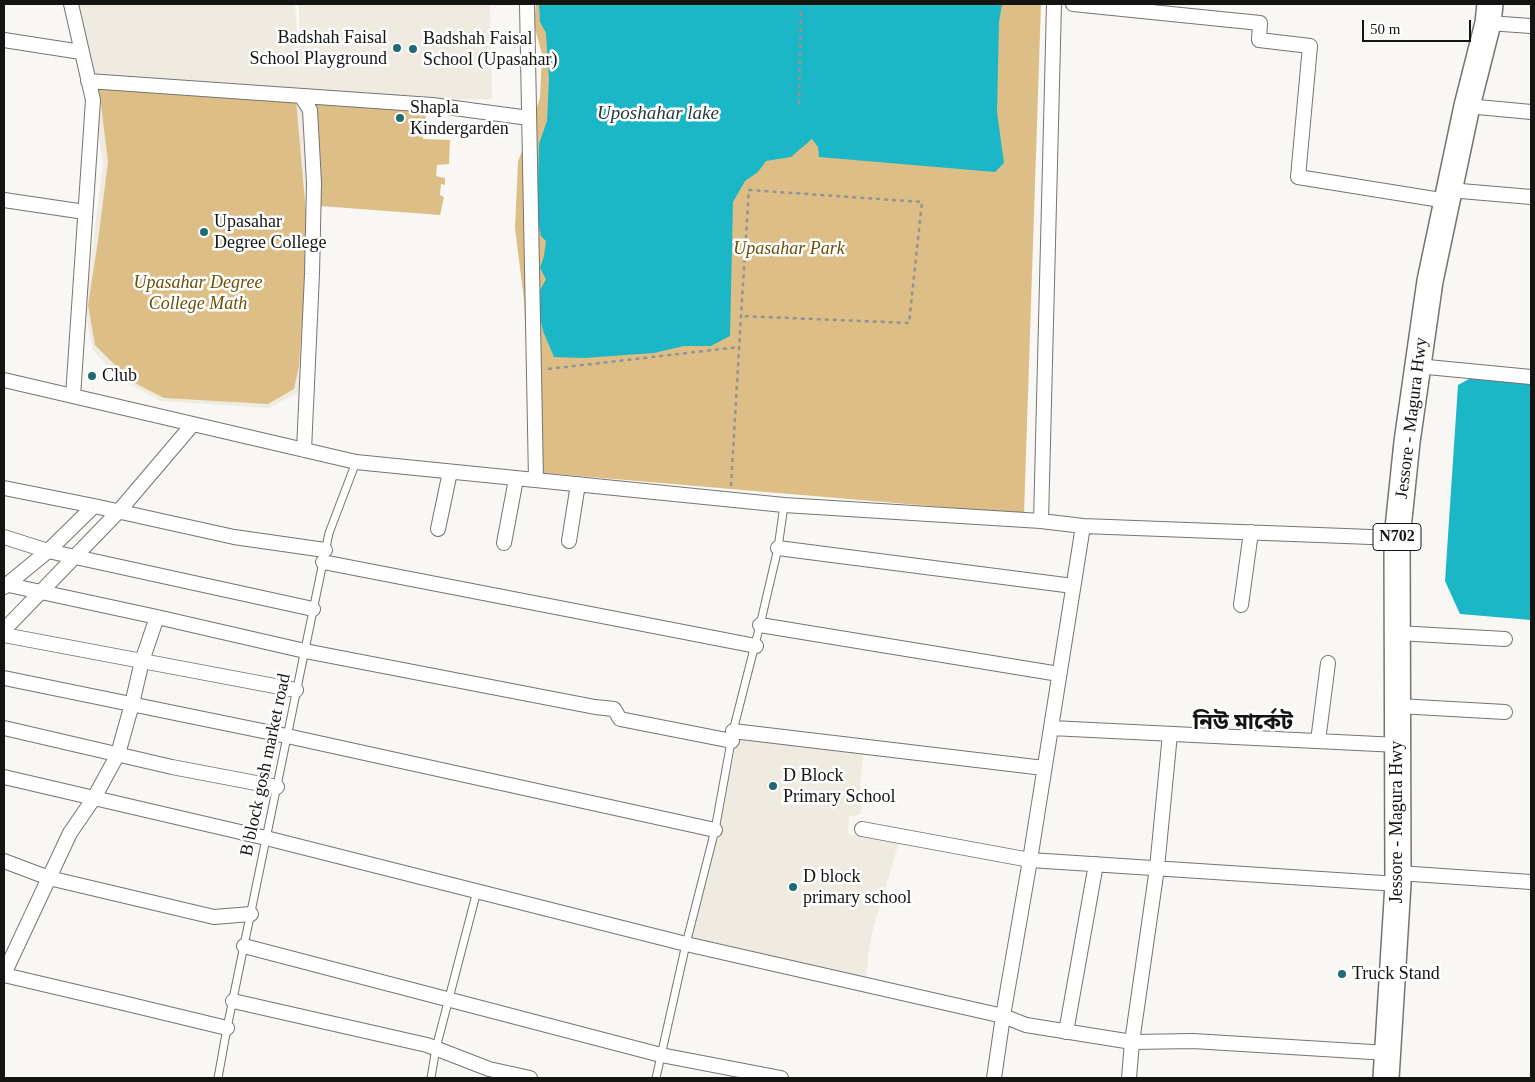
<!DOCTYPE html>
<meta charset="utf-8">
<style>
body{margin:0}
#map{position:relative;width:1535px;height:1082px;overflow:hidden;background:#f9f7f3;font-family:"Times New Roman",serif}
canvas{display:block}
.frame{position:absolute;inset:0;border:5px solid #141412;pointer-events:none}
.scale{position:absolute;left:1362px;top:20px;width:109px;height:22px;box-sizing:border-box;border:2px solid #141412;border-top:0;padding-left:6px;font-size:15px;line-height:18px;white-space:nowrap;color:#141412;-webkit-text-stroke:4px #fff;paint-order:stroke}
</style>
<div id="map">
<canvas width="1535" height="1082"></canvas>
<div class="frame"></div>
<div class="scale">50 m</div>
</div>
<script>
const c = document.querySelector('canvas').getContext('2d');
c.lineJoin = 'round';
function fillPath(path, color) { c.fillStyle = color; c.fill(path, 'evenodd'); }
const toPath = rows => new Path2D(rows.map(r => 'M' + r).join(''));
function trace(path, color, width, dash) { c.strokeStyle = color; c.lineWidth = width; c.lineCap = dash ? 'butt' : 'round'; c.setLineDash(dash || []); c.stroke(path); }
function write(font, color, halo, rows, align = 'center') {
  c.font = font + ' "Times New Roman","Noto Sans Bengali",serif'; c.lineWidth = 5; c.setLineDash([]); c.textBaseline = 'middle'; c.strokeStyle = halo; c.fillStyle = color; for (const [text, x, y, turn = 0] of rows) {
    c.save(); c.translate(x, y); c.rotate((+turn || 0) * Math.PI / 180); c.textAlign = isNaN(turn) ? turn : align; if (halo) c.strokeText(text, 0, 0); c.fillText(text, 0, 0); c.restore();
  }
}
fillPath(toPath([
 [69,4,295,4,300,78,299,4,490,4,492,99,302,102,306,156,313,206,312,330,299,392,269,408,161,401,118,378,93,350,85,312,103,163,89,76],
 [739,732,863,750,863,758,860,786,868,789,860,815,849,816,848,834,899,842,872,933,868,956,866,983,686,943,720,816]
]), '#f0ebe1');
fillPath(toPath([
 [536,4,1041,4,1024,514,532,472,524,300,515,228,518,162,540,98,542,54,534,25],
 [99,88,296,100,308,236,299,366,294,389,268,404,164,398,131,381,95,345,88,305,98,241,108,162],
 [314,103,427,107,423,139,450,140,449,164,437,165,436,176,445,178,445,185,441,184,440,195,444,197,440,215,320,206]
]), '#ddbe87');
fillPath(toPath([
 [539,4,1002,4,999,22,997,112,1004,163,995,172,819,157,818,147,812,139,791,157,766,161,758,172,745,181,733,202,730,336,711,346,684,346,654,353,584,358,554,357,543,331,536,298,546,279,540,268,544,256,546,241,541,236,537,216,535,193,538,184,539,144,547,121,549,79,546,33,540,22],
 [1469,379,1531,380,1531,620,1460,614,1445,581,1458,385]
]), '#1bb7c6');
const lane = toPath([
 [218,1078,227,1028,329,533,356,462],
 [431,1078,436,1048,477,891],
 [656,1078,686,944,715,830,733,731,760,625,778,548,784,505]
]);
const street = toPath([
 [71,4,93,100,73,396],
 [527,4,536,480],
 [1073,4,1260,23,1259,40,1310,46,1298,177,1447,201],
 [1488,23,1531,26],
 [4,40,81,52],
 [88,81,432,105,529,118],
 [301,96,310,110,314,183,312,274,304,450],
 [1467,106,1531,112],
 [1449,190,1531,197],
 [4,200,85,212],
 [1417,366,1531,377],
 [4,380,356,462,784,505,1041,521,1083,526,1397,538],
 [4,488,94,506],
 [1041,521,1054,4],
 [438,529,450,472],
 [4,537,48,551,313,609],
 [569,541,578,484],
 [504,543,516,479],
 [778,548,1073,586],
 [323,562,756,646],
 [4,584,157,617,305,651,595,707,614,709,620,719,732,741],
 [4,587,48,551,94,506,234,537,325,550],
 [1241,605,1251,532],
 [760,625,1059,674],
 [4,630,119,511,193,424],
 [1397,633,1505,639],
 [4,635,296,690],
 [4,678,287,736,715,830],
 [1398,706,1505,712],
 [4,728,172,767,277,787],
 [1051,728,1398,745],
 [733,731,1044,768],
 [1318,741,1328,663],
 [4,777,266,838,686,944,1003,1016,1026,1025,1132,1042,1193,1041,1388,1053],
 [862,829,1030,860,1398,884],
 [4,861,49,878,214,917,251,914],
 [1398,873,1531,882],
 [244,946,661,1055,781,1078],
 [4,974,70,833,94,798,118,754,132,704,142,661,157,617],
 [4,975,115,1001,227,1028],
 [233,1001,427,1045,489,1069,530,1078],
 [1066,1032,1096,864],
 [994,1078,1003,1016,1030,860,1083,526],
 [1129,1078,1132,1042,1157,868,1170,734]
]);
const highway = toPath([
 [1386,1078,1398,884,1397,538,1407,442,1430,281,1467,106,1488,23,1490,4]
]);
trace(lane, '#767471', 9);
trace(street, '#767471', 16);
trace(highway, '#767471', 28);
trace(toPath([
 [799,104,801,11],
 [548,369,739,347],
 [731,486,741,316,749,190,922,202,909,323,741,316]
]), '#969491', 2.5, [4, 4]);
trace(lane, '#fff', 7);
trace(street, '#fff', 14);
trace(highway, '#fff', 25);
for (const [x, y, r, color] of [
 [397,48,5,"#1f6a73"],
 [413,49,5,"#1f6a73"],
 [400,118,5,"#1f6a73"],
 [204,232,5,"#1f6a73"],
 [92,376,5,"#1f6a73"],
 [773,786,5,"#1f6a73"],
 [793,887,5,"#1f6a73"],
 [1342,974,5,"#1f6a73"]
]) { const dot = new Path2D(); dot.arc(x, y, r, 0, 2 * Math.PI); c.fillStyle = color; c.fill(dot); trace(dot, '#fff', 2); }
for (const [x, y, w] of [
 [1397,537,48]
]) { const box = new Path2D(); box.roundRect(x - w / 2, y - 13.5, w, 27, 4); c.fillStyle = '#fff'; c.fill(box); trace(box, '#141412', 1); }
write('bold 16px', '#141412', null, [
 ["N702",1397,537]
]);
write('18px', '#141412', '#fff', [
 ["Badshah Faisal",387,38,"right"],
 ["School Playground",387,59,"right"],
 ["Badshah Faisal",423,39],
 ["School (Upasahar)",423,60],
 ["Shapla",410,108],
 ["Kindergarden",410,129],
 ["Upasahar",214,222],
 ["Degree College",214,243],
 ["Club",102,376],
 ["D Block",783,776],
 ["Primary School",783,797],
 ["D block",803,877],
 ["primary school",803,898],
 ["Truck Stand",1352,974]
], 'left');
write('italic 18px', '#6d4e07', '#fff', [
 ["Upasahar Park",789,249],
 ["Upasahar Degree",198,283],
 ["College Math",198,304]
]);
write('18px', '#141412', '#fff', [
 ["Jessore - Magura Hwy",1412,418,-83],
 ["B block gosh market road",266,765,-78],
 ["Jessore - Magura Hwy",1397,822,-90]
]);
write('italic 19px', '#233a3d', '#fff', [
 ["Uposhahar lake",658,114]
]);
write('bold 22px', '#141412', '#fff', [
 ["নিউ মার্কেট",1243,723]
]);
</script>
